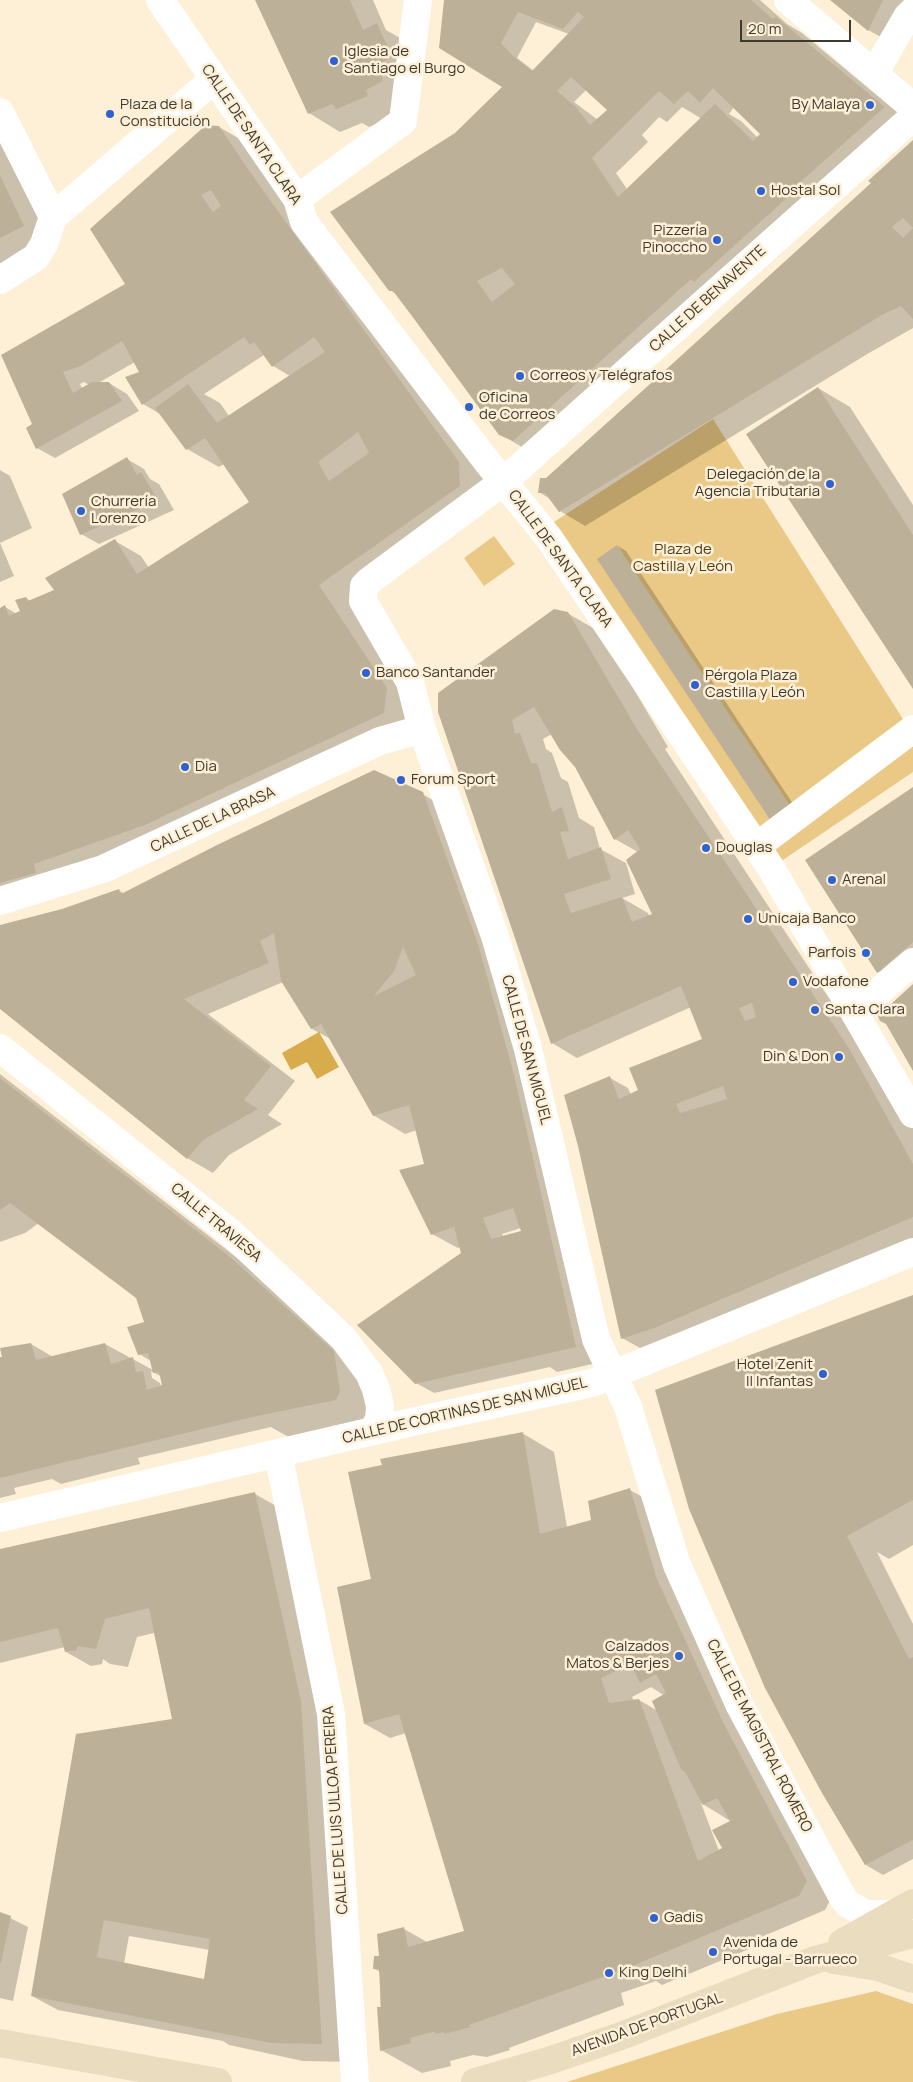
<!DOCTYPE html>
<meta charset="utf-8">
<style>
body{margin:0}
#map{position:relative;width:913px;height:2082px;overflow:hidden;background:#fdf0d7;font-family:Manrope,sans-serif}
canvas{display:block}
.scale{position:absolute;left:740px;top:20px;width:111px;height:22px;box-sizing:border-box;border:2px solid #3e392f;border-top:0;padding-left:6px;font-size:15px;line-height:18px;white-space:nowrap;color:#3e392f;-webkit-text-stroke:4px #fdf0d7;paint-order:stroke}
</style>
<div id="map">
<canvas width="913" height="2082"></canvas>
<div class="scale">20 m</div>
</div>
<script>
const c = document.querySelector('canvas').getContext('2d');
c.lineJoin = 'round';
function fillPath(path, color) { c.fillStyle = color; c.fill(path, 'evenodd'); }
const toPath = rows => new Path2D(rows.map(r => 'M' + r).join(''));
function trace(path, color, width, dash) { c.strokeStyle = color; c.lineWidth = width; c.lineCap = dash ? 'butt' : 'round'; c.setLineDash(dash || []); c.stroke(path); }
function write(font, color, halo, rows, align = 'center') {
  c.font = font + ' Manrope,sans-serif'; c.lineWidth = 5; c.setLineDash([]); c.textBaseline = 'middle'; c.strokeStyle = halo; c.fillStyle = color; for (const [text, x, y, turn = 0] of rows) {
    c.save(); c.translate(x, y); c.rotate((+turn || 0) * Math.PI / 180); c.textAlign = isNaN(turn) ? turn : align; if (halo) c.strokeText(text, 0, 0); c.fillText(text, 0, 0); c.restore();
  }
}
fillPath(toPath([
 [713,419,913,735,913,772,771,868,543,529],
 [494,536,515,564,484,586,464,558],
 [876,1991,913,2004,913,2082,567,2082,777,2014]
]), '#eac885');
fillPath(toPath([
 [319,1032,339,1067,317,1079,307,1062,291,1070,282,1053]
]), '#d8ac4d');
fillPath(toPath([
 [256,0,373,0,386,30,409,43,423,75,408,83,399,114,369,127,362,123,340,132,309,113],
 [445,0,760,0,787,24,802,33,909,122,532,453,500,434,396,294,390,290,456,134,504,87],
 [536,22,569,34,534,71,517,58],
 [586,90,608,110,598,120,574,102],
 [682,107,702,119,627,189,616,173,648,142,642,135,659,117,667,122],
 [734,107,762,134,758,138,741,121,729,114],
 [832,0,913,0,894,44,868,30],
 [219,127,245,142,491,481,350,603,418,707,415,731,0,898,0,609,5,607,17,614,22,612,26,598,31,601,55,590,115,541,141,556,149,568,251,502,224,464,219,467,187,449,162,415,143,404,141,372,135,362,100,382,109,383,127,394,139,411,55,458,37,448,34,424,16,386,127,284],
 [264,355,273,366,290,376,229,416,220,403,204,394],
 [84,382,89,385,82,388,80,384],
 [0,128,55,245,0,271],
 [913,142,913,328,869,353,585,526,560,511,550,499,539,492,546,479,872,184],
 [818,388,850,407,913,505,913,687],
 [127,459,144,469,150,479,159,484,174,510,99,544,81,534],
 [0,470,10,476,32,528,0,543,14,576,0,582],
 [618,546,626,551,801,816,782,828],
 [567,613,600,632,668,747,665,749,913,1126,913,1242,640,1348,622,1338,610,1078,628,1088,631,1095,640,1091,704,1040,691,1007,577,1058,552,1043,439,712],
 [552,734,576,766,615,839,638,852,654,915,649,916,648,913,622,898,635,894,626,863,600,849,594,827,579,818,568,782,561,778,552,753,546,749,543,739],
 [913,788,913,967,896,983,878,972,860,945],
 [422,794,454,812,601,1362,557,1372,550,1367,434,1393,416,1383,463,1254,461,1247,458,1248,432,1234,426,1165,417,1130,405,1134,373,1115,331,1039,312,1029,283,982,208,1014,295,1081,268,1115,282,1124,229,1155,213,1173,187,1158,0,1007,0,926,62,910,118,890,125,894],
 [521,1228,523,1232,504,1237,502,1234],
 [0,1074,254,1271,253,1273,276,1294,375,1375,380,1414,294,1440,271,1427,138,1458,140,1464,61,1484,52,1479,14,1488,16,1494,0,1498,0,1359,31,1344,53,1357,105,1344,153,1370,151,1361,139,1354,146,1323,138,1299,39,1223,25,1233,0,1242],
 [151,1371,162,1377,164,1386,161,1386,160,1383,152,1378],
 [913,1296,913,1545,889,1559,877,1552,913,1624,913,1859,883,1875,866,1865,766,1688],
 [522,1433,554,1452,567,1527,592,1521,630,1490,662,1508,832,1896,825,1910,752,1941,754,1947,662,1985,656,1981,621,1993,624,2005,509,2048,510,2050,487,2057,473,2055,450,2061,451,2066,422,2073,381,2050,380,1972,375,1969,380,1957,404,1929,427,1942,465,1932,406,1733,390,1738,365,1724,375,1580],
 [651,1687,665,1696,658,1711,639,1700,634,1701,632,1697],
 [701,1803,732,1822,724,1848,719,1851],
 [255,1494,287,1512,326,1717,354,2062,303,2061,229,2045,223,2041,58,2010,32,1996,77,1735,177,1720,173,1718,154,1633,137,1637,128,1667,110,1664,103,1659,102,1664,91,1666,66,1652,65,1647,0,1663,0,1551],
 [129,1936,210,1950,205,1981,124,1963],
 [0,1913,28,1927,13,2001,0,1998]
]), '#0003');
fillPath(toPath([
 [255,0,350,0,363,30,377,23,392,57,377,65,383,81,366,90,368,96,336,109,332,104,308,114],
 [444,0,751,0,773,19,776,17,885,107,797,185,799,187,694,282,691,279,513,441,499,435,412,316,393,291,389,291,330,212,455,133,502,87,439,48],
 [518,12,563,29,578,12,584,17,532,71,512,55,501,43],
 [571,77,607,110,590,125,576,107,557,91],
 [713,88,760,134,753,141,715,104,618,197,592,158,659,91,674,104,688,91,700,103],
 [502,268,515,284,492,302,477,281],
 [830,0,883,0,868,31],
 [206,125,219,126,257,182,459,462,460,486,319,585,387,688,384,713,145,825,34,864,36,873,0,883,0,608,5,605,9,616,20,611,15,600,26,597,28,601,54,590,45,578,115,539,137,574,249,502,205,438,186,450,155,408,188,384,217,423,325,352,314,337,272,367,254,342,250,345,244,337,142,405,125,377,139,372,122,341,81,366,63,372,73,393,92,382,109,382,122,401,36,449,26,428,32,424,1,355,125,284,90,229],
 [211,190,221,206,213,212,201,195],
 [358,432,369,453,329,481,318,462],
 [913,140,913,319,901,306,882,315,559,512,545,493,538,493,540,478,546,478,671,365,871,183,868,181],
 [903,218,913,228,903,238,892,227],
 [0,175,24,226,0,238],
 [818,387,913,535,913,689,746,434],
 [127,457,137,475,141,472,158,500,80,535,62,494],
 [617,545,793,810,773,824,597,559],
 [554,609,568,612,637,729,850,1050,913,1164,913,1217,657,1327,621,1339,578,1146,564,1095,610,1076,619,1099,638,1090,629,1068,702,1039,681,986,551,1044,438,712,438,693],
 [534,707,560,750,575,767,614,840,628,830,640,849,626,860,652,914,632,922,622,897,571,913,564,894,611,879,601,847,568,859,560,832,569,831,562,807,552,812,537,763,531,763,520,733,515,734,512,720],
 [752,1003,756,1017,745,1021,739,1008],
 [723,1086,727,1099,680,1113,676,1104],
 [374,770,423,792,478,944,514,1075,576,1347,415,1384,357,1325,461,1253,454,1227,431,1235,399,1170,424,1164,409,1105,373,1116,321,1024,311,1029,281,981,274,933,260,941,269,963,184,999,271,1066,244,1100,258,1109,203,1140,187,1159,0,1009,0,925,62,909,119,889,121,894,217,845],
 [403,947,416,975,374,996,394,971],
 [513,1208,521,1231,491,1239,483,1218],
 [913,787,913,942,877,973,805,860],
 [913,984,913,1071,886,1024,880,1021,878,1016,879,1009,886,1004,891,1004],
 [0,1078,229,1256,334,1351,340,1391,336,1400,252,1417,0,1478,0,1357,2,1357,0,1348,31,1343,36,1360,105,1343,111,1364,133,1357,136,1372,143,1371,147,1390,162,1385,159,1372,153,1373,148,1353,138,1355,127,1327,144,1322,136,1298,10,1203,0,1210],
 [913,1295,913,1500,847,1536,909,1659,913,1657,913,1840,865,1865,822,1793,765,1688,689,1509,655,1390],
 [523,1432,540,1534,591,1520,588,1501,630,1488,657,1579,724,1724,807,1881,799,1896,630,1967,469,2025,470,2027,445,2034,444,2032,435,2034,435,2032,432,2032,410,2038,411,2043,380,2051,377,2007,381,2007,379,1969,373,1969,374,1956,379,1956,377,1934,404,1927,408,1947,464,1931,399,1714,364,1724,337,1587,371,1579,348,1472,382,1465,380,1459],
 [631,1664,640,1683,656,1674,666,1693,652,1701,681,1769,685,1772,703,1805,717,1798,730,1821,712,1830,722,1848,698,1861,639,1699,609,1703,601,1678],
 [255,1492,301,1701,322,2044,271,2043,31,1996,76,1734,172,1719,149,1608,105,1619,96,1649,77,1646,77,1650,65,1652,58,1628,0,1642,0,1549],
 [104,1920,210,1939,204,1979,97,1957],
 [0,1912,11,1916,1,1963,0,1963]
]), '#bdb098');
trace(toPath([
 [160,0,297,199,304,222,488,463,549,538,771,868,913,1114],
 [788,0,913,107],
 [874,74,907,17,913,11],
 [0,112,53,217],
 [297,199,403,121,418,0],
 [0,280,36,257,44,244,53,217,214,79],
 [757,846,913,729],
 [0,901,103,869,380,741,422,729],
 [853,1008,879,991,913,962],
 [0,1048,232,1234,343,1338,369,1373,376,1389,380,1406,379,1420,372,1431],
 [278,1453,331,1714,355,2082],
 [0,1518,416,1421,592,1383,913,1252],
 [895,1914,866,1914,848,1904,843,1898,740,1706,677,1565,628,1407,596,1339,528,1049,495,936,422,729,410,682,363,601,364,586,369,581,504,481,913,117]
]), '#fff', 28);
trace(toPath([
 [842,1943,913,1903],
 [834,1960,878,1967,913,1979],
 [0,2043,218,2082],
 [475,2082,548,2061,621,2036,815,1960,913,1934]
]), '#e9dcbf', 28);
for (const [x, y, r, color] of [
 [334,61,5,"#3061d0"],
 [870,105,5,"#3061d0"],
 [110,114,5,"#3061d0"],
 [761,191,5,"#3061d0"],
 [717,240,5,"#3061d0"],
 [520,376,5,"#3061d0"],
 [469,407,5,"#3061d0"],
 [830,484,5,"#3061d0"],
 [81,511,5,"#3061d0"],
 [366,673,5,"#3061d0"],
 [695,685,5,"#3061d0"],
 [185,767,5,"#3061d0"],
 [401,780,5,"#3061d0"],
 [706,848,5,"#3061d0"],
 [832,880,5,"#3061d0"],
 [748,919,5,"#3061d0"],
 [866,953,5,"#3061d0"],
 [793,982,5,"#3061d0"],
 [815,1010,5,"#3061d0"],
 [839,1057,5,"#3061d0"],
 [823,1374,5,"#3061d0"],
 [679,1656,5,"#3061d0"],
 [654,1918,5,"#3061d0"],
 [713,1952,5,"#3061d0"],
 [609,1973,5,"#3061d0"]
]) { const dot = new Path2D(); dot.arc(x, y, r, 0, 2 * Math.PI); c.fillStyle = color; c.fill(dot); trace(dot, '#fdf0d7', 2); }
write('15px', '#3e392f', '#fdf0d7', [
 ["Iglesia de",344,52],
 ["Santiago el Burgo",344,69],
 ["Plaza de la",120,105],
 ["Constitución",120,122],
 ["By Malaya",860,105,"right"],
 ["Hostal Sol",771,191],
 ["Pizzería",707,231,"right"],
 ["Pinoccho",707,248,"right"],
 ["Correos y Telégrafos",530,376],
 ["Oficina",479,398],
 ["de Correos",479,415],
 ["Delegación de la",820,475,"right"],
 ["Agencia Tributaria",820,492,"right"],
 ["Churrería",91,502],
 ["Lorenzo",91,519],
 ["Banco Santander",376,673],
 ["Pérgola Plaza",705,676],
 ["Castilla y León",705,693],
 ["Dia",195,767],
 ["Forum Sport",411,780],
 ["Douglas",716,848],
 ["Arenal",842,880],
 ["Unicaja Banco",758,919],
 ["Parfois",856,953,"right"],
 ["Vodafone",803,982],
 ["Santa Clara",825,1010],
 ["Din & Don",829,1057,"right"],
 ["Hotel Zenit",813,1365,"right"],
 ["II Infantas",813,1382,"right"],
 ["Calzados",669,1647,"right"],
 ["Matos & Berjes",669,1664,"right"],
 ["Gadis",664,1918],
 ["Avenida de",723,1943],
 ["Portugal - Barrueco",723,1960],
 ["King Delhi",619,1973]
], 'left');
write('15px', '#3e392f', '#fdf0d7', [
 ["CALLE DE SANTA CLARA",251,135,56],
 ["CALLE DE BENAVENTE",708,299,-42],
 ["CALLE DE SANTA CLARA",560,559,54],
 ["CALLE DE LA BRASA",213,820,-25],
 ["CALLE DE SAN MIGUEL",526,1050,75],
 ["CALLE TRAVIESA",216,1223,40],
 ["CALLE DE CORTINAS DE SAN MIGUEL",465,1411,-13],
 ["CALLE DE MAGISTRAL ROMERO",759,1736,63],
 ["CALLE DE LUIS ULLOA PEREIRA",336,1810,-94],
 ["AVENIDA DE PORTUGAL",647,2025,-20]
]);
write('15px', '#4f3d15', '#fdf0d7', [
 ["Plaza de",683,550],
 ["Castilla y León",683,567]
]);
</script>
